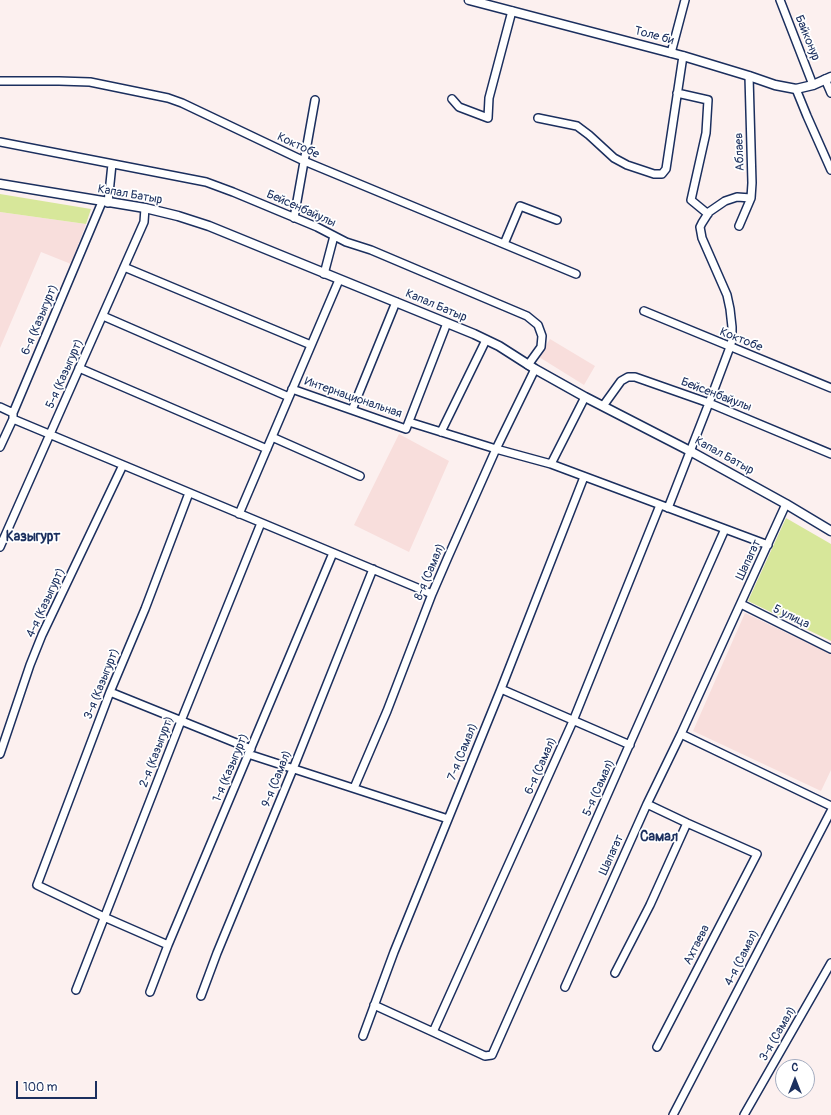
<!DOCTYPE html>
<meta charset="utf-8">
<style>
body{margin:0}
#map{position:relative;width:831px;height:1115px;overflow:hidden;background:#fcf0ef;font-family:Pangolin,sans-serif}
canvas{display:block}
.north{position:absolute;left:775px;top:1059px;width:40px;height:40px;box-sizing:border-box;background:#fff;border:1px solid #a4acbf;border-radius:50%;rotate:0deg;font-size:11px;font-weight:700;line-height:16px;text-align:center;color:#1b2f5e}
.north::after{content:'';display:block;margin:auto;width:14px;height:18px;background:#1b2f5e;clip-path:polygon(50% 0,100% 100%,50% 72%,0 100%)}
.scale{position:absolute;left:16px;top:1081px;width:81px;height:18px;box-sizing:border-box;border:2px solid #1b2f5e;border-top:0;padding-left:5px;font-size:12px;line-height:14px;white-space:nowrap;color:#1b2f5e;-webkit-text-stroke:3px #fff;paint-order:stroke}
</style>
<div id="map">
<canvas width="831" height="1115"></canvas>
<div class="north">С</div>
<div class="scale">100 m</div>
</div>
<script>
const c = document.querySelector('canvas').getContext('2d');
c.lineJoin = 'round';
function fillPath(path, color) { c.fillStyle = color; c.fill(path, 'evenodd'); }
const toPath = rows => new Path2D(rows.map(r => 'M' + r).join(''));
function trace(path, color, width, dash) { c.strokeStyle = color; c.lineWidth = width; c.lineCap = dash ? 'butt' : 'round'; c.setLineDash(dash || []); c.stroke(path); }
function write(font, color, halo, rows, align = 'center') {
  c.font = font + ' Pangolin,sans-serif'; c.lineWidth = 3.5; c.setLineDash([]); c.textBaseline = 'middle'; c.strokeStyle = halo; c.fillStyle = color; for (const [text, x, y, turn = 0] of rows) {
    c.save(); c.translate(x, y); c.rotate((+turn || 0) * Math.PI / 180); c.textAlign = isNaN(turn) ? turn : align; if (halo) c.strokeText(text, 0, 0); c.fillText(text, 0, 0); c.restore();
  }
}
fillPath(toPath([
 [0,212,86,224,71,264,41,252,0,348],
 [550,339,595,366,584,385,539,357],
 [399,434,449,461,409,552,354,525],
 [745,613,831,654,831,770,821,791,693,731]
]), '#f8dedc');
fillPath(toPath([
 [0,194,91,209,86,224,0,212],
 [786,518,831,544,831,641,748,601]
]), '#d7e79a');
const minor = toPath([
 [780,0,813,85],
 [671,53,685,0],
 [825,79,831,93],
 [0,81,59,81,90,82,168,98,182,103,304,161,576,274],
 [796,89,807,116,831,170],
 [677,93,708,100,706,133,691,200,708,214],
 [452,99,459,107,488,118,489,98,512,11],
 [538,118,577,126,589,135,614,158,627,165,654,174,662,174,666,169,683,56],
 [0,142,206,182,233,192,317,227,346,242,371,250,527,316,538,325,542,336,541,347,528,365],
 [108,203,112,164],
 [294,218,315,100],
 [739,226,751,198,752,183,749,76],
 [504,244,520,206,557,220],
 [124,267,311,345],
 [324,274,334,236],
 [644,311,831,388],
 [103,316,289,397],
 [79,368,267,449],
 [292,389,406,429,447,323],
 [603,406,621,381,628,377,635,377,709,403,831,454],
 [0,407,13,413],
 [352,410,396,302],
 [13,419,432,594],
 [409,422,496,449,551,464,768,545],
 [441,432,486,340],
 [272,437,360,476],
 [0,447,13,419,13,413,102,202],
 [551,464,585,397],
 [668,508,709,403,730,347,732,340,732,327,730,309,727,295,702,238,700,227,702,223,709,212,725,201,737,197,751,198],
 [239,514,339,280],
 [0,547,144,222,145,208],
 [741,604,831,649],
 [501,689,630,745],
 [110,692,251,749],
 [681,734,831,806],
 [0,754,30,665,42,635,123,465],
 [248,754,448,819],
 [354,788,387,711,432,594,448,557,496,449,535,369],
 [647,804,687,823,757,854,657,1047],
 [168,945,104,917,37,885,110,692,145,609,189,493],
 [615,973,650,905,687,823],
 [565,987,647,804,681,734,786,504],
 [76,990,181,721,261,523],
 [150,992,168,945,333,553],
 [201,996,217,953,293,769,373,569],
 [374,1005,433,1032,485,1056,492,1055,725,529],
 [433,1032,573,721,660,505],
 [363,1036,394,952,501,689,584,477],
 [673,1115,831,811],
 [744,1115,831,963]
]);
const major = toPath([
 [469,0,683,56,749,76,775,85,796,89,813,85,831,77],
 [0,184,145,208,178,216,209,226,474,334,499,346,535,369,585,397,690,451,786,504,831,531]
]);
trace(minor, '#1b2f5e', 10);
trace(major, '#1b2f5e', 11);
trace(minor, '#fff', 7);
trace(major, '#fff', 8);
write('12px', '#1b2f5e', '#fff', [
 ["Толе би",654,36,15],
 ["Байконур",807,38,68],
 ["Коктобе",298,146,25],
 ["Аблаев",740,152,-92],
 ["Капал Батыр",130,195,10],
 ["Бейсенбайулы",301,209,24],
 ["Капал Батыр",436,306,23],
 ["6-я (Казыгурт)",40,320,-67],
 ["Коктобе",741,340,22],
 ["5-я (Казыгурт)",65,374,-66],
 ["Бейсенбайулы",716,395,21],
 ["Интернациональная",353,398,19],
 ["Капал Батыр",724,456,29],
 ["Шапагат",749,560,-65],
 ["8-я (Самал)",430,572,-67],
 ["4-я (Казыгурт)",46,603,-65],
 ["5 улица",791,617,26],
 ["3-я (Казыгурт)",102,684,-68],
 ["2-я (Казыгурт)",157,752,-69],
 ["7-я (Самал)",463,752,-68],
 ["6-я (Самал)",541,766,-66],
 ["1-я (Казыгурт)",231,768,-67],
 ["9-я (Самал)",277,779,-68],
 ["5-я (Самал)",599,788,-66],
 ["Шапагат",612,855,-66],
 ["Ахтаева",697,945,-63],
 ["4-я (Самал)",742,958,-63],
 ["3-я (Самал)",778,1034,-60]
]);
write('bold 14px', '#1b2f5e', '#fff', [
 ["Казыгурт",33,537],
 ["Самал",659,837]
]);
</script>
